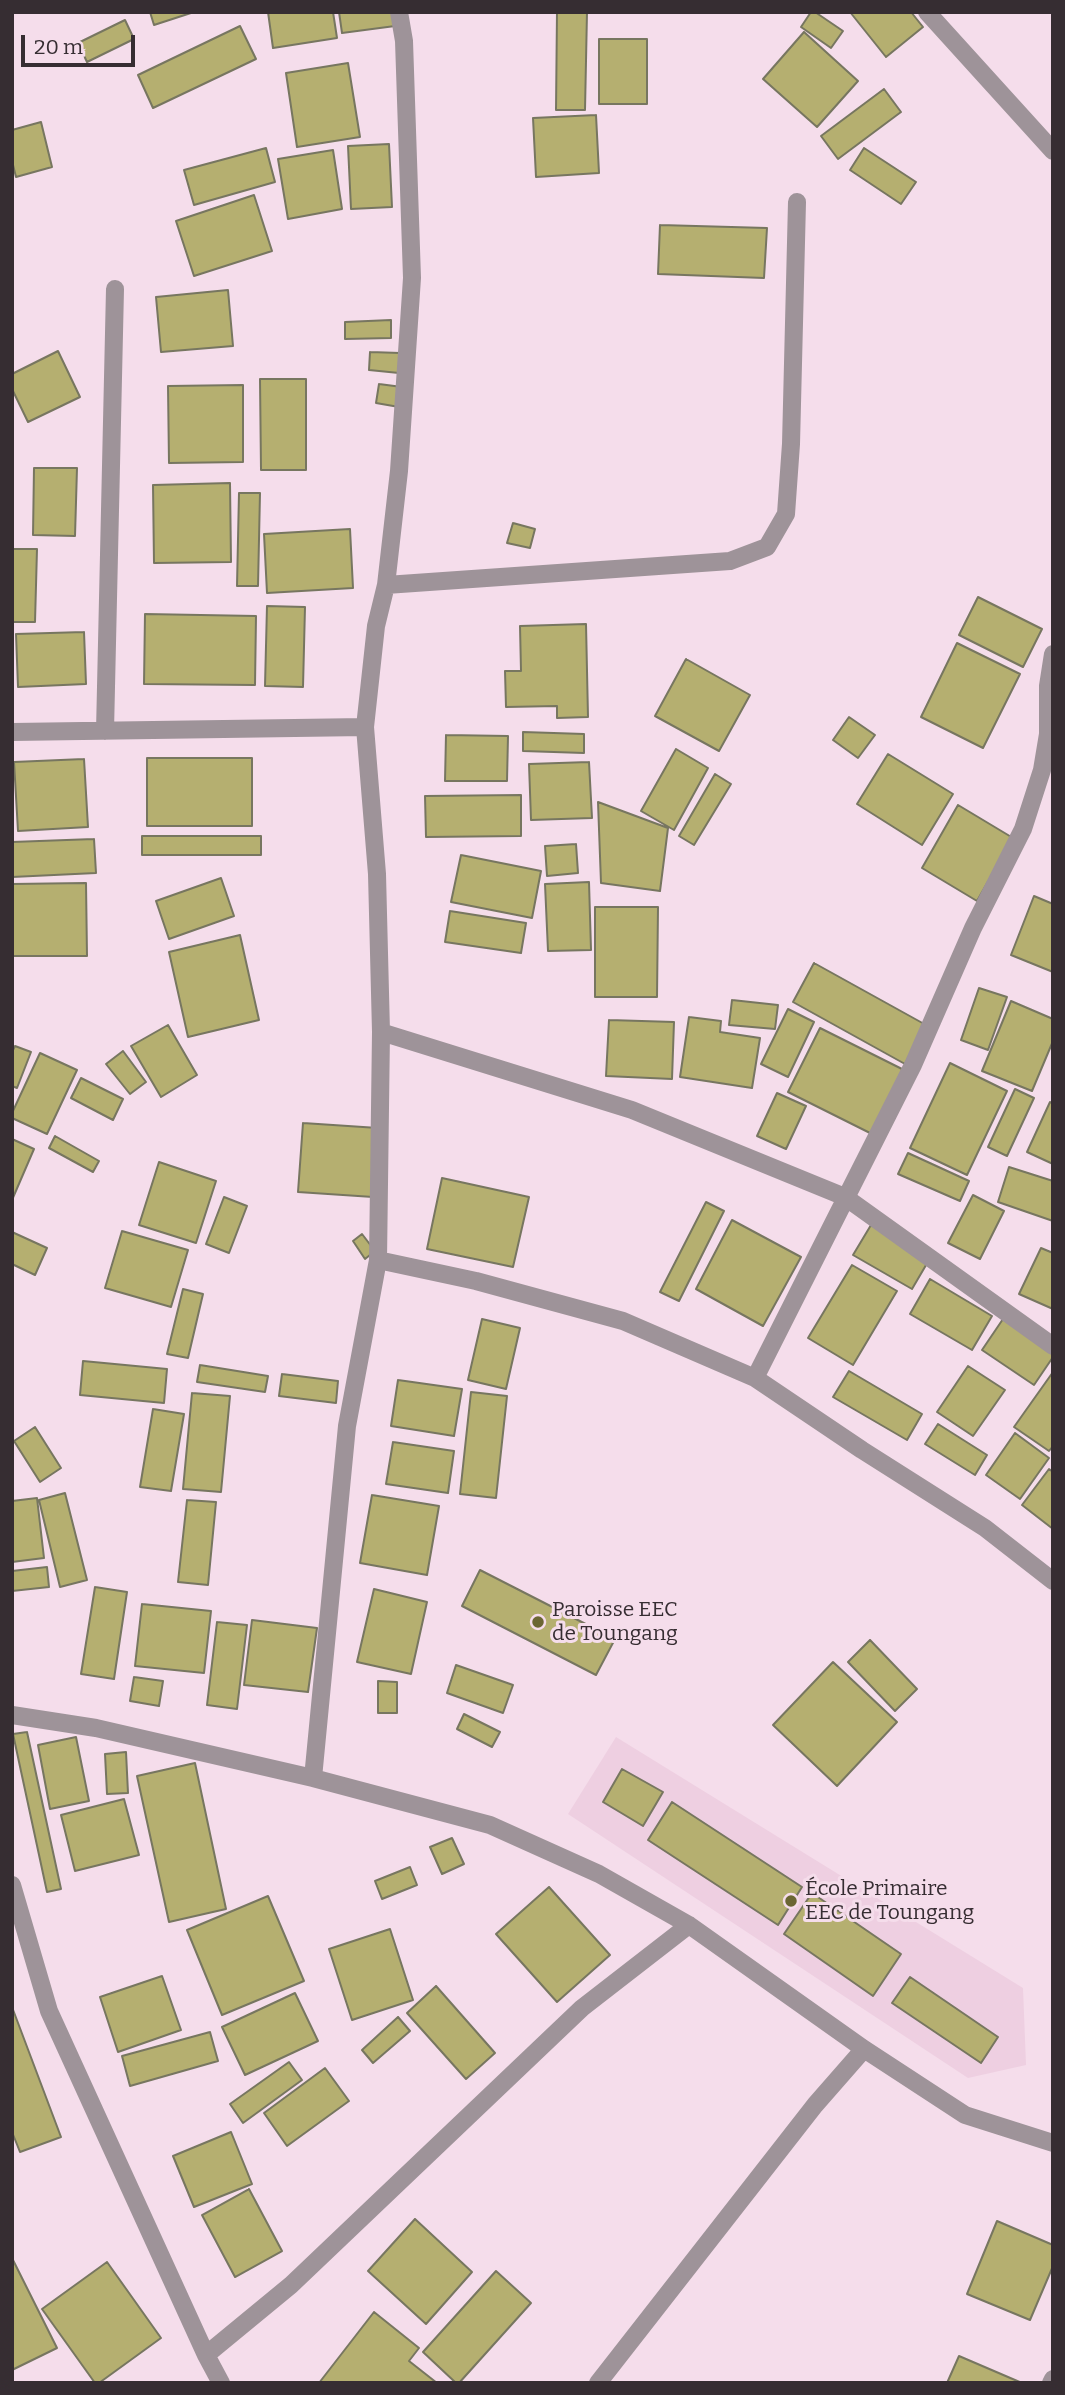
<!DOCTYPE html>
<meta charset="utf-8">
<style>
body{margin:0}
#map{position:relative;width:1065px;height:2395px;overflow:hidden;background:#f5ddeb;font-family:Bitter,serif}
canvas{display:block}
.frame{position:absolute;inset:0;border:14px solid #362d32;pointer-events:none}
.scale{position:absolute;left:21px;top:35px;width:114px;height:32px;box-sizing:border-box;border:4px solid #362d32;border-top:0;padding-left:9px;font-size:21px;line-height:24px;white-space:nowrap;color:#362d32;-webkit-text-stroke:5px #f5ddeb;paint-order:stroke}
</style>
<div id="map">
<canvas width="1065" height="2395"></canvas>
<div class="frame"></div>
<div class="scale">20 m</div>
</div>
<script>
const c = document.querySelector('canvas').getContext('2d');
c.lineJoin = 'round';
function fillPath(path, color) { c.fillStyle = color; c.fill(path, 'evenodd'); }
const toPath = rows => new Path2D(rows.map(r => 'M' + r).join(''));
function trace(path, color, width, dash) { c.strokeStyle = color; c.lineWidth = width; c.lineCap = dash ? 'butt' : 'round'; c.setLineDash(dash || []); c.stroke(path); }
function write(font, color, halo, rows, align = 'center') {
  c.font = font + ' Bitter,serif'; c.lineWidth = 6; c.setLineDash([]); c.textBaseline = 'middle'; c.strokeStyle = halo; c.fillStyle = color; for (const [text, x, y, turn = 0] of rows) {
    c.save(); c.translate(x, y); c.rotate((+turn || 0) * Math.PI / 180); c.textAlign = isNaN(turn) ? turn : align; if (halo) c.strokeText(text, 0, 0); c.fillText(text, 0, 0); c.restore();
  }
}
fillPath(toPath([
 [616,1737,1023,1988,1026,2065,968,2078,568,1814]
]), '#eecfe1');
const building = toPath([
 [150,12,194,12,154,25,150,12],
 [268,12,333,12,337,38,273,48,268,12],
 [339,12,393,12,395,26,342,33,339,12],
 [557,12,587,12,585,110,556,110,557,12],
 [811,12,815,12,843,31,831,48,801,27,811,12],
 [850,12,911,12,923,27,886,57,850,12],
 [125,20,134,39,87,62,78,43,125,20],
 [240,26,256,59,153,108,138,75,240,26],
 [804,32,858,81,817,127,763,79,804,32],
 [599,39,647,39,647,104,599,104,599,39],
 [348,63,360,137,297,147,286,73,348,63],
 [884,89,901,112,838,159,821,136,884,89],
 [596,115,599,173,536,177,533,118,596,115],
 [41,122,52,167,16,177,12,161,12,130,41,122],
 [389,144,392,207,351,209,348,146,389,144],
 [266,148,275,182,194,205,184,170,266,148],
 [864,148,916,182,901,204,850,170,864,148],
 [333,150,342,209,288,219,278,159,333,150],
 [254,195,272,251,194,276,176,221,254,195],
 [660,225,767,228,764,278,658,274,660,225],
 [228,290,233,346,161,352,156,297,228,290],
 [391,320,391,338,345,339,345,322,391,320],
 [58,351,80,397,28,422,12,389,12,374,58,351],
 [370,352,400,353,399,373,369,370,370,352],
 [260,379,306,379,306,470,261,470,260,379],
 [379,384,402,387,399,407,376,403,379,384],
 [243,385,243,462,169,463,168,386,243,385],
 [34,468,77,468,75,536,33,535,34,468],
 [230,483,231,562,154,563,153,485,230,483],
 [239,493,260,493,258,586,237,586,239,493],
 [513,523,535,529,530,548,507,543,513,523],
 [350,529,353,588,267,593,264,534,350,529],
 [12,549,37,549,35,622,12,622,12,549],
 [978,597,1042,629,1023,667,959,635,978,597],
 [267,606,305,607,303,687,265,686,267,606],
 [145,614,256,616,255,685,144,684,145,614],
 [586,624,588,717,557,718,557,706,506,707,505,671,521,671,520,626,586,624],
 [84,632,86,684,18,687,16,634,84,632],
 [957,643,1020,674,983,748,921,717,957,643],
 [686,659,750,695,719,751,655,716,686,659],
 [849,717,875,735,858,758,833,740,849,717],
 [523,732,584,734,584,753,523,751,523,732],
 [446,735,508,736,507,781,445,781,446,735],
 [676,749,708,768,674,830,641,811,676,749],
 [888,754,953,794,922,845,857,804,888,754],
 [147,758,252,758,252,826,147,826,147,758],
 [84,759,88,827,18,831,14,762,84,759],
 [589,762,592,818,531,820,529,764,589,762],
 [715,774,731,784,694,845,679,836,715,774],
 [521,795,521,836,426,837,425,796,521,795],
 [598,802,668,828,660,891,601,883,598,802],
 [958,805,1013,838,977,901,922,868,958,805],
 [142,836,261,836,261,855,142,855,142,836],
 [94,839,96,873,12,877,12,842,94,839],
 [576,844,578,873,547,876,545,846,576,844],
 [461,855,541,871,532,918,451,902,461,855],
 [221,878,234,916,169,939,156,901,221,878],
 [589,882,591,950,548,951,545,884,589,882],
 [86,883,87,956,12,956,12,884,86,883],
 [1034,896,1053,904,1053,972,1011,955,1034,896],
 [595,907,658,907,657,997,595,997,595,907],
 [450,911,526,923,521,953,445,942,450,911],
 [240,935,259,1020,188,1037,169,952,240,935],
 [814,963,926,1025,905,1064,793,1002,814,963],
 [979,988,1007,997,988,1050,961,1040,979,988],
 [732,1000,778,1005,775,1029,729,1025,732,1000],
 [1011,1001,1053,1019,1053,1041,1032,1091,982,1071,1011,1001],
 [788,1009,814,1022,788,1077,761,1064,788,1009],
 [689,1017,721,1021,720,1032,760,1038,752,1088,680,1077,689,1017],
 [609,1020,674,1022,672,1079,606,1076,609,1020],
 [168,1025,197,1075,161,1097,131,1046,168,1025],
 [820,1028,906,1071,874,1135,788,1092,820,1028],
 [15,1046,31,1052,17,1088,12,1086,12,1052,15,1046],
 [123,1051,146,1082,130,1094,106,1064,123,1051],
 [40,1053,77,1070,47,1134,12,1118,12,1113,40,1053],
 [950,1063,1007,1091,967,1175,910,1148,950,1063],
 [81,1078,123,1099,113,1120,71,1098,81,1078],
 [1015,1089,1034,1098,1007,1156,988,1147,1015,1089],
 [777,1093,806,1106,786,1149,757,1136,777,1093],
 [1050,1102,1053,1104,1053,1164,1027,1152,1050,1102],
 [303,1123,378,1128,373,1197,298,1192,303,1123],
 [55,1136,99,1161,93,1172,49,1148,55,1136],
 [12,1139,34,1149,12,1200,12,1139],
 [908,1153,969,1181,960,1201,898,1174,908,1153],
 [159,1162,216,1181,196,1243,139,1225,159,1162],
 [1009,1167,1053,1181,1053,1221,998,1202,1009,1167],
 [442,1178,529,1197,513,1267,427,1249,442,1178],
 [973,1195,1004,1211,980,1259,948,1243,973,1195],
 [224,1197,247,1206,229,1253,206,1244,224,1197],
 [706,1202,724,1211,679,1301,660,1292,706,1202],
 [732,1220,801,1257,763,1326,696,1289,732,1220],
 [871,1225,929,1260,912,1289,853,1255,871,1225],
 [122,1231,188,1250,171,1307,105,1288,122,1231],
 [12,1232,47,1248,35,1275,12,1264,12,1232],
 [362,1234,375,1251,365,1259,353,1241,362,1234],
 [1041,1248,1053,1253,1053,1309,1019,1294,1041,1248],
 [852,1265,897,1291,853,1365,808,1338,852,1265],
 [930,1279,992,1316,972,1350,910,1314,930,1279],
 [183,1289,203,1294,188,1358,167,1354,183,1289],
 [482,1319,520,1328,506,1389,468,1380,482,1319],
 [1003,1319,1053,1352,1053,1357,1034,1385,982,1350,1003,1319],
 [83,1361,167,1369,164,1403,80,1395,83,1361],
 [200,1365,268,1376,265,1392,197,1382,200,1365],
 [968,1366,1005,1390,973,1436,937,1412,968,1366],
 [849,1371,922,1414,907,1440,833,1397,849,1371],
 [1053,1372,1053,1446,1049,1451,1014,1427,1053,1372],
 [282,1374,338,1381,336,1403,279,1396,282,1374],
 [398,1380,462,1389,454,1436,391,1426,398,1380],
 [471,1392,507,1396,496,1498,460,1494,471,1392],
 [192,1393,230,1396,221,1492,183,1489,192,1393],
 [153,1409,184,1414,171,1491,140,1487,153,1409],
 [938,1424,987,1455,975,1475,925,1444,938,1424],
 [35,1427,61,1468,40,1482,14,1441,35,1427],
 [1015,1433,1049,1458,1020,1499,986,1475,1015,1433],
 [393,1442,454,1451,448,1493,386,1484,393,1442],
 [1049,1469,1053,1472,1053,1529,1022,1505,1049,1469],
 [65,1493,87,1580,60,1587,39,1500,65,1493],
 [372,1495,439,1506,427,1575,360,1563,372,1495],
 [37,1498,44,1558,12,1562,12,1501,37,1498],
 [187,1500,216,1502,208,1585,178,1582,187,1500],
 [47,1567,49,1587,12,1591,12,1571,47,1567],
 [480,1570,615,1639,596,1675,462,1606,480,1570],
 [95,1587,127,1592,114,1679,81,1674,95,1587],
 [374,1589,427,1602,411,1674,357,1662,374,1589],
 [142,1604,211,1611,204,1673,135,1666,142,1604],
 [252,1620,317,1628,308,1692,244,1685,252,1620],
 [217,1622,247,1625,237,1709,207,1705,217,1622],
 [870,1640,917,1689,895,1711,848,1662,870,1640],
 [833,1662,897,1722,837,1786,773,1725,833,1662],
 [456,1665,513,1685,503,1713,447,1693,456,1665],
 [134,1677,163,1681,159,1706,130,1701,134,1677],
 [378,1681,397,1682,397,1713,378,1713,378,1681],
 [464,1714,500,1732,492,1747,457,1729,464,1714],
 [27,1732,61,1889,47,1892,13,1734,27,1732],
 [76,1737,89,1801,50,1809,38,1745,76,1737],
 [126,1752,128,1793,107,1794,105,1754,126,1752],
 [195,1763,226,1909,169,1922,137,1776,195,1763],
 [622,1769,663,1792,643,1826,603,1802,622,1769],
 [124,1799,139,1855,75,1871,61,1815,124,1799],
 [672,1802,802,1887,778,1925,648,1840,672,1802],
 [452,1838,464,1864,442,1874,430,1847,452,1838],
 [410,1867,417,1885,382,1899,375,1881,410,1867],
 [549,1887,610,1955,557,2002,496,1934,549,1887],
 [812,1893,901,1954,873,1996,784,1934,812,1893],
 [268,1896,304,1981,222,2015,187,1930,268,1896],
 [390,1929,413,2000,352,2020,329,1949,390,1929],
 [162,1976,181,2030,118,2052,100,1997,162,1976],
 [910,1977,998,2037,981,2063,892,2003,910,1977],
 [436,1986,495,2053,466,2079,407,2013,436,1986],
 [295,1993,318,2041,245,2075,222,2027,295,1993],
 [12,2007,61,2137,20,2152,12,2132,12,2007],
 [398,2017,410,2031,373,2063,362,2050,398,2017],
 [210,2032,218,2061,130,2086,122,2056,210,2032],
 [289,2062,302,2080,243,2123,230,2104,289,2062],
 [325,2068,349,2101,287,2146,264,2113,325,2068],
 [231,2132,252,2184,194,2207,173,2156,231,2132],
 [249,2189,282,2251,235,2277,202,2215,249,2189],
 [415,2219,472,2272,426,2324,368,2271,415,2219],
 [997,2221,1053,2245,1053,2266,1030,2320,967,2294,997,2221],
 [12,2258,57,2348,12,2370,12,2258],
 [107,2262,161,2338,99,2383,95,2383,42,2309,107,2262],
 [496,2271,531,2303,459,2383,456,2383,423,2352,496,2271],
 [374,2312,419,2348,409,2361,437,2383,319,2383,374,2312],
 [959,2356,1022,2383,947,2383,959,2356]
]);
fillPath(building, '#b5af70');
trace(building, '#777660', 2);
trace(toPath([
 [927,12,1053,151],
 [386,585,730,561,767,547,786,514,791,444,797,202],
 [105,731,115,289],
 [12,732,365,727],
 [381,1032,632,1110,845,1197,1053,1346],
 [378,1260,476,1281,623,1321,755,1378,862,1450,985,1528,1053,1581],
 [755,1378,913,1065,973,928,1023,829,1042,770,1048,734,1048,686,1053,654],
 [12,1715,96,1728,313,1778,490,1825,599,1874,689,1925,864,2049,965,2115,1053,2143],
 [313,1778,347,1426,378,1260,381,1032,377,874,365,727,376,626,386,585,399,471,412,278,404,41,399,12],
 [12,1885,49,2011,206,2355,221,2383],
 [206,2355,291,2285,582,2008,689,1925],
 [598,2383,815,2105,864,2049],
 [1051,2383,1053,2379]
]), '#9e9399', 18);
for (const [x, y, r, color] of [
 [538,1622,7,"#6b6633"],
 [791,1901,7,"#6b6633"]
]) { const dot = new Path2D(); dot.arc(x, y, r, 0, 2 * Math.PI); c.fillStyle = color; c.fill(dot); trace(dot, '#f5ddeb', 2.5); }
write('21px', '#362d32', '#f5ddeb', [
 ["Paroisse EEC",552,1610],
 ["de Toungang",552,1634],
 ["École Primaire",805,1889],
 ["EEC de Toungang",805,1913]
], 'left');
</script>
